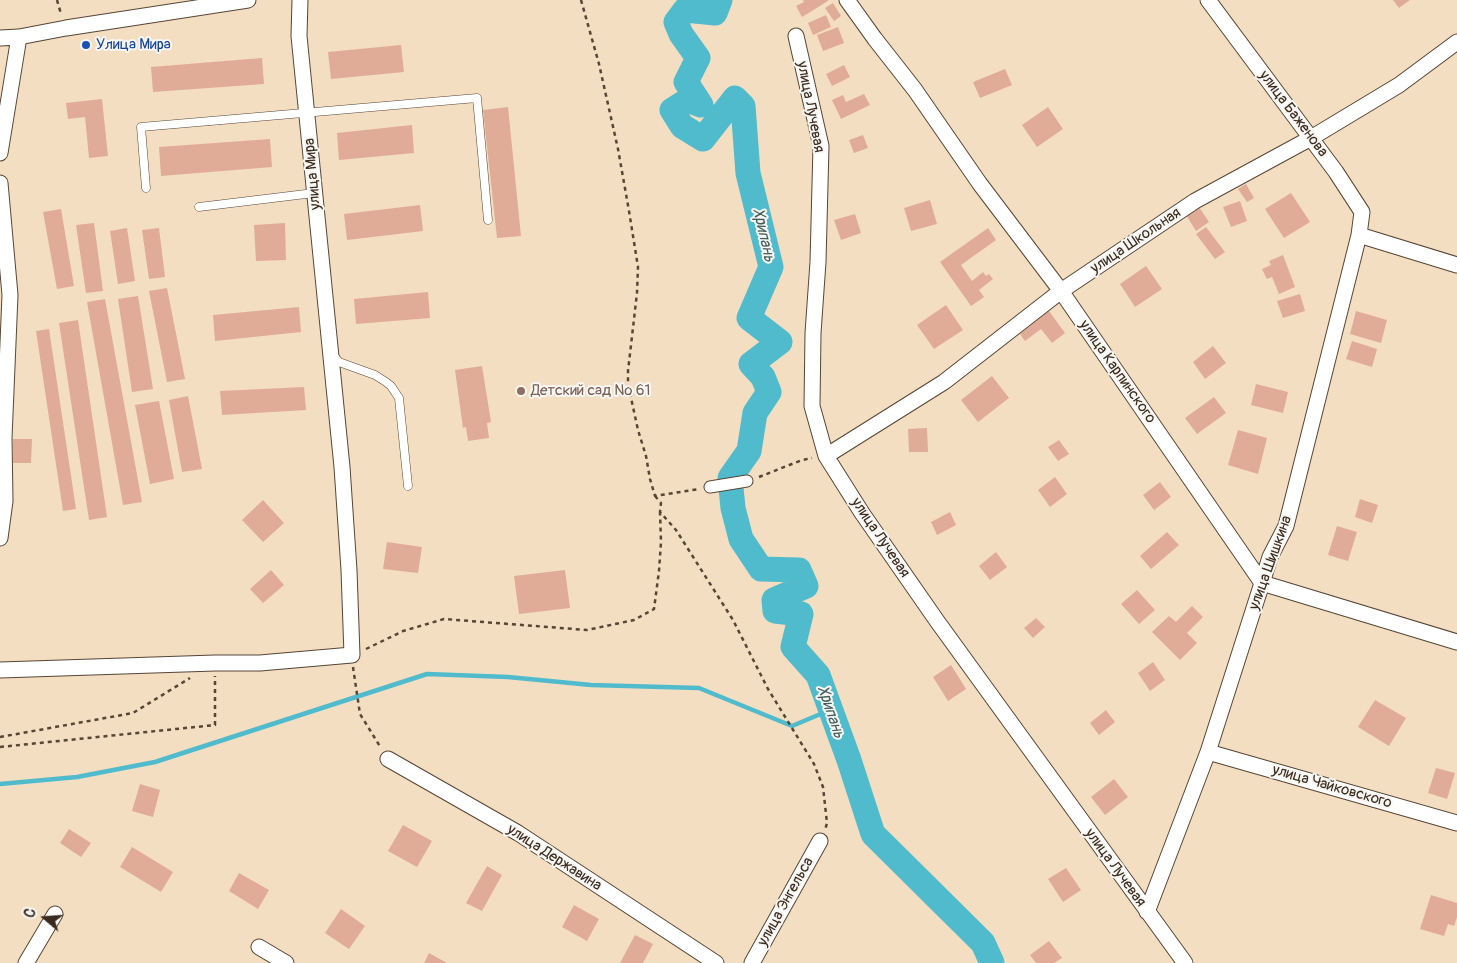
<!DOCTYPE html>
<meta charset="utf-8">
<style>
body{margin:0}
#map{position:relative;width:1457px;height:963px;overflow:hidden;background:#f3dec1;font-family:Pangolin,sans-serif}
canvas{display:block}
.north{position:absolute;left:20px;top:893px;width:50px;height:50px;-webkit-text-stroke:4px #f6f6f2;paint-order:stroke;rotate:288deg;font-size:14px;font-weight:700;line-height:20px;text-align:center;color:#3b2a1e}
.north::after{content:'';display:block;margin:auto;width:18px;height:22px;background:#3b2a1e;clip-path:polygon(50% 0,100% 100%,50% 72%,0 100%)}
</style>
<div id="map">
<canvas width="1457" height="963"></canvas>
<div class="north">С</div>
</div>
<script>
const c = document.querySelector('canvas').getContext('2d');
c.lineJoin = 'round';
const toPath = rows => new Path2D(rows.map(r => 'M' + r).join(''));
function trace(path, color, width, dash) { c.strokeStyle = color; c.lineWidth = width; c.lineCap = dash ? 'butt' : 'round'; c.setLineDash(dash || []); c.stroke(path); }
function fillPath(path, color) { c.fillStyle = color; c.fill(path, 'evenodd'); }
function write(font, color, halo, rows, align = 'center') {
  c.font = font + ' Pangolin,sans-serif'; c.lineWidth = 4; c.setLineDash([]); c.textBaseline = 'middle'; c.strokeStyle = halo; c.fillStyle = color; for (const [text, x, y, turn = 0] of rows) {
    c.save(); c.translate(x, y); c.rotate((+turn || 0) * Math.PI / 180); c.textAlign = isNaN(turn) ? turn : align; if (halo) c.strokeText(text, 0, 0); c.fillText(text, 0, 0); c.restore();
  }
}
trace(toPath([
 [0,784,77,777,155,762,427,674,508,677,591,685,699,688,792,726,830,710]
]), '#50bbcc', 4.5);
trace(toPath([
 [720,0,715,13,685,10,676,22,681,34,698,58,686,82,701,105,688,100,672,110,682,126,703,139,735,98,743,106,748,173,771,267,749,318,780,342,751,364,763,377,769,392,755,413,749,451,730,478,733,508,741,539,761,569,799,570,806,586,774,600,775,611,801,614,793,647,818,675,849,760,873,834,983,943,992,963]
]), '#50bbcc', 25);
fillPath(toPath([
 [803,0,828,0,828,1,802,17,796,6,804,2],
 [1393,0,1410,0,1399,8],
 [833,3,841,16,834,21,825,8],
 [826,15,831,27,813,35,808,23],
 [838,27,844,43,823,51,817,35],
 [401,45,404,72,331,79,328,52],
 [262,58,264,84,153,92,151,67],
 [844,65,850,77,832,86,826,74],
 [1005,69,1012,85,980,98,973,82],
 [864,94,870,105,841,119,832,100,843,95,846,102],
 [102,99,108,156,89,158,85,117,68,119,66,103],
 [508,107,521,236,497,238,483,110],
 [1048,107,1063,129,1037,147,1022,125],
 [412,125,414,153,339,160,337,133],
 [863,135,868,148,854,153,849,140],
 [270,139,272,167,161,176,159,147],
 [1246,184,1254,198,1247,202,1238,189],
 [1291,193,1310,222,1284,238,1265,209],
 [930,200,937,224,911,231,904,208],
 [1240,201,1247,221,1231,227,1223,207],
 [420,205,423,231,347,240,344,214],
 [1199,207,1209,222,1196,231,1186,215],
 [61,209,74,286,57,289,43,212],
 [855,214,861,233,841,240,834,220],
 [94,223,103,291,86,293,76,225],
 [285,223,286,260,256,261,254,225],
 [1206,227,1225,252,1215,259,1196,234],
 [127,228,135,281,118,284,110,231],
 [159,228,165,277,149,279,142,230],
 [988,228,996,240,961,265,972,281,983,272,986,276,989,274,993,279,979,290,984,297,971,306,940,262],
 [1283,255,1295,287,1279,294,1272,277,1267,279,1262,269,1271,265,1269,261],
 [1146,266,1162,289,1135,307,1120,284],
 [167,288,185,379,167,382,149,291],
 [428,292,430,318,356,324,354,299],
 [1300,294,1305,311,1283,318,1277,301],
 [138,296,153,389,132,392,118,299],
 [105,299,142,502,123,505,87,302],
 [946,305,963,330,934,349,917,325],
 [299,307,301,332,215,341,213,315],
 [1049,311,1065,333,1052,343,1041,329,1025,341,1020,334],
 [1356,311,1387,320,1381,343,1350,334],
 [78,320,107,517,89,520,59,323],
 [49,329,76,509,63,511,36,331],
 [1352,341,1377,349,1372,367,1346,359],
 [1213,346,1226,363,1205,379,1193,362],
 [482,366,491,422,487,423,489,438,468,441,466,427,463,428,455,370],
 [992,376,1009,398,978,422,961,400],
 [1256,384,1288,392,1283,413,1251,405],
 [304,387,306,410,222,415,220,391],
 [188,396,202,469,182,472,169,400],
 [1214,397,1226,413,1197,434,1185,418],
 [159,401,174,479,150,484,135,405],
 [927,428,928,452,909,452,908,429],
 [1238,430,1267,438,1258,474,1228,465],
 [13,439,32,439,31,463,13,463],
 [1059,440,1069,454,1058,461,1048,447],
 [1055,477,1067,494,1050,507,1038,490],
 [1160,482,1171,497,1154,510,1143,495],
 [1360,499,1378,505,1372,523,1355,517],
 [263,500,284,523,263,542,242,520],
 [950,512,956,525,937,535,931,522],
 [1337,526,1357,532,1348,561,1328,555],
 [1167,532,1179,545,1151,569,1140,556],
 [387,542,422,547,418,573,383,569],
 [996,552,1007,567,990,580,979,566],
 [271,570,284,585,263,603,250,589],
 [565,570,570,608,519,614,514,576],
 [1137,590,1155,610,1139,624,1121,604],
 [1192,606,1203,617,1187,633,1197,643,1180,660,1152,632,1169,616,1176,622],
 [1036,618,1045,627,1033,638,1024,628],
 [1153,662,1165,680,1150,691,1138,673],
 [951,665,966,689,948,701,933,677],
 [1375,700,1406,718,1389,746,1358,727],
 [1106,710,1115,722,1099,735,1090,723],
 [1436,768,1455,773,1447,799,1428,793],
 [1114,779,1128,797,1105,815,1091,797],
 [140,784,160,790,153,817,132,811],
 [403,825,432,841,417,867,388,851],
 [69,829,91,843,81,857,60,843],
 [132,847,173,872,161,892,120,867],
 [487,866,502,875,482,911,466,903],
 [1066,868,1081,890,1063,902,1048,879],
 [239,873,269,890,258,909,229,891],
 [1431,895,1457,903,1457,917,1454,926,1448,924,1444,936,1420,929],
 [574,905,599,919,587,941,562,927],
 [341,909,365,926,349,949,325,933],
 [635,935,653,944,643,963,620,963],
 [1049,941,1062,958,1054,963,1036,963,1030,955],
 [429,953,447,963,424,963]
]), '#e1ac97');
const service = toPath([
 [146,188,141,127,477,98,488,220],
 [199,207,314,193],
 [334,356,339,362,375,375,386,382,391,386,399,398,408,486]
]);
const pedestrian = toPath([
 [710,487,747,481]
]);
const minor = toPath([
 [847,0,875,39,915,90,980,184,1061,291,1262,583,1457,642],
 [796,36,821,146,818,262,813,333,812,406,826,456,862,513,937,621,1185,963],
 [0,38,19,37,66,28,248,0],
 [0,153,19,37],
 [0,183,10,295,4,438,5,501,0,538],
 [1359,235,1457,265],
 [826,456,944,382,1061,291,1195,201,1311,138,1399,85,1457,42],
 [0,670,215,663,260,663,352,655,349,570,342,467,299,36,300,0],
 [1208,752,1457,823],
 [388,759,518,833,716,963],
 [1147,912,1208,752,1262,583,1270,557,1286,526,1359,235,1362,212,1336,172,1208,0],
 [259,947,286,963],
 [26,963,55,914],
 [752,963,820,841]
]);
trace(service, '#574536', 9);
trace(pedestrian, '#574536', 13);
trace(minor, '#574536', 17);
trace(toPath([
 [57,0,61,14],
 [581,0,599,64,618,149,629,211,638,267,637,293,628,371,628,384,638,430,646,456,650,479,655,496,699,489],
 [759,477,802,460,812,458],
 [655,496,661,503,660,512,676,530,733,620,768,689,814,764,823,787,827,823,825,830],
 [366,649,403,631,444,619,587,630,634,620,654,609,659,571,661,542,660,512],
 [353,667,360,714,381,748],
 [0,737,133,713,190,678],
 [0,747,215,725,215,676]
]), '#574536', 2.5, [4, 4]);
trace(service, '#fff', 8);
trace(pedestrian, '#fff', 11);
trace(minor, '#fff', 15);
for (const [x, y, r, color] of [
 [86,45,5,"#1a4fb4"],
 [521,391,5,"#8d6e63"]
]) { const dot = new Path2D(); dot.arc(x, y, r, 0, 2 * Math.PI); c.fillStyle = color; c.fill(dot); trace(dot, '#f6f6f2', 2); }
write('15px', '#164399', '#f6f6f2', [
 ["Улица Мира",96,45]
], 'left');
write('15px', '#3b2a1e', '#f6f6f2', [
 ["улица Лучевая",810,107,79],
 ["улица Баженова",1293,114,53],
 ["улица Мира",313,174,-95],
 ["улица Школьная",1136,241,-34],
 ["улица Карпинского",1117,372,55],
 ["улица Лучевая",880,538,56],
 ["улица Шишкина",1271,563,-70],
 ["улица Чайковского",1332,787,16],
 ["улица Державина",554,858,33],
 ["улица Лучевая",1115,868,54],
 ["улица Энгельса",786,902,-61]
]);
write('15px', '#785e54', '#f6f6f2', [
 ["Детский сад № 61",531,391]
], 'left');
write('italic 16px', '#425d5b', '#f6f6f2', [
 ["Хрипань",763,235,77],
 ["Хрипань",830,712,71]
]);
</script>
